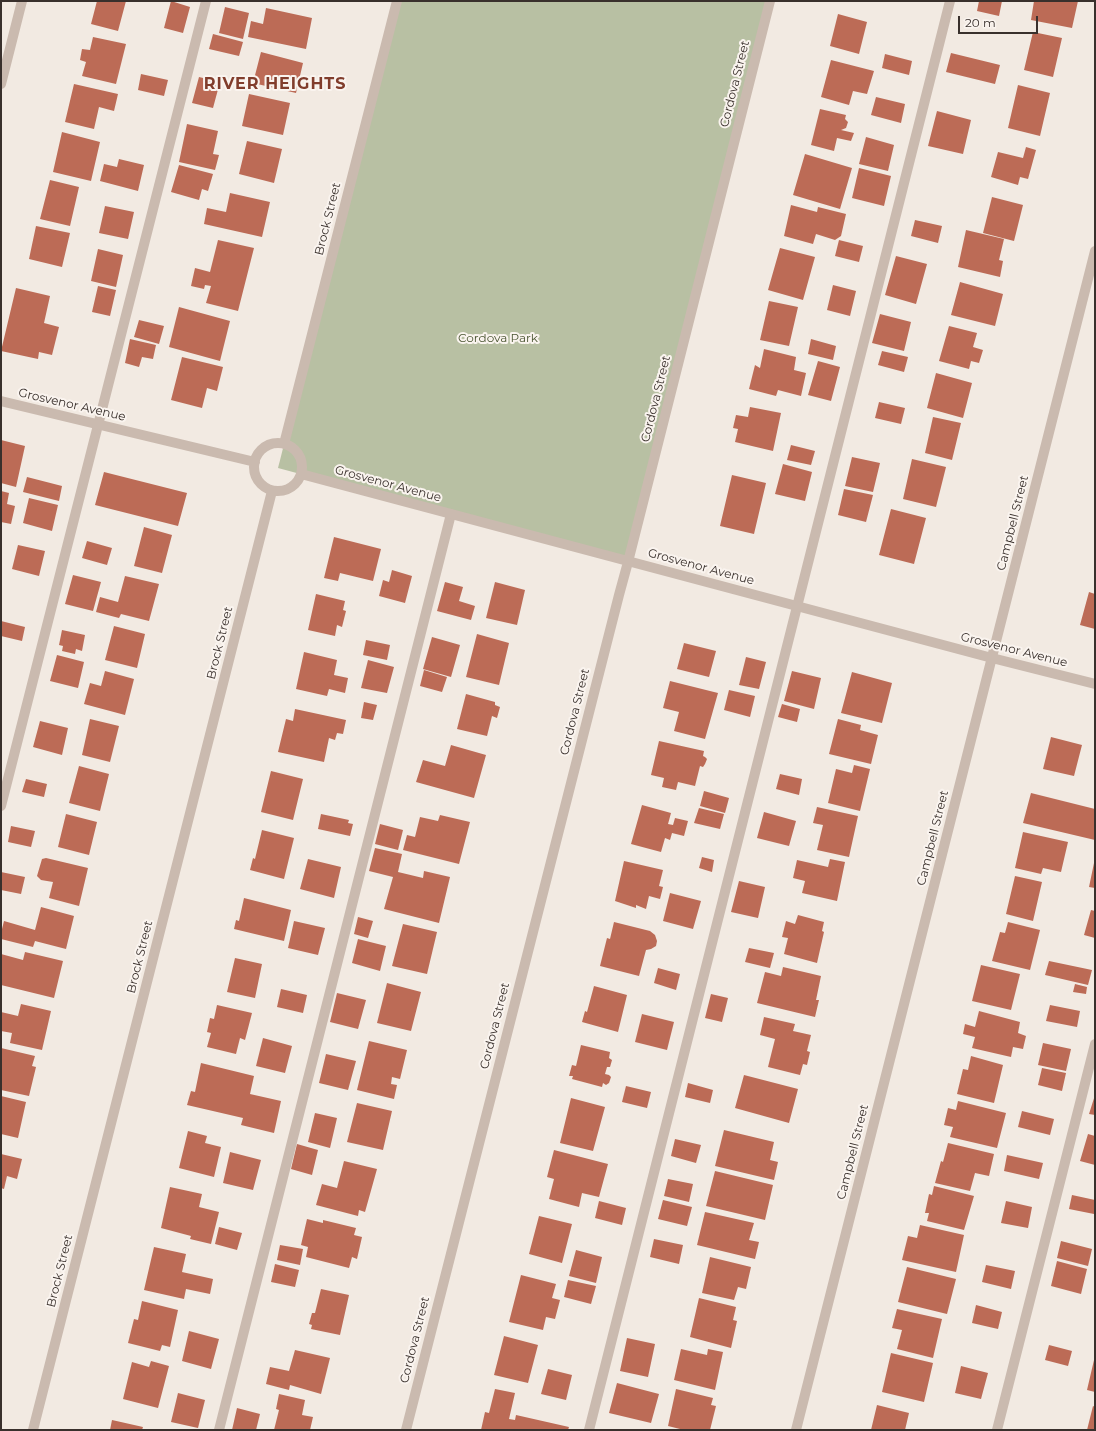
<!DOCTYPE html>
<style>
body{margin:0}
#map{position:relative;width:1096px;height:1431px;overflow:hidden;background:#f2eae2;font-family:Montserrat,sans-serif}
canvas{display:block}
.frame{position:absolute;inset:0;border:2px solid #39302c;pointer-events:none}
.scale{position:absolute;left:958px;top:16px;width:80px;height:18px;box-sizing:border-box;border:2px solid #39302c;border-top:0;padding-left:5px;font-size:12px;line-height:14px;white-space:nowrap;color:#39302c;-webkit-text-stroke:3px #faf4ef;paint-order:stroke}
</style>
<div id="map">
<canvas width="1096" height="1431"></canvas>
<div class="frame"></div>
<div class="scale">20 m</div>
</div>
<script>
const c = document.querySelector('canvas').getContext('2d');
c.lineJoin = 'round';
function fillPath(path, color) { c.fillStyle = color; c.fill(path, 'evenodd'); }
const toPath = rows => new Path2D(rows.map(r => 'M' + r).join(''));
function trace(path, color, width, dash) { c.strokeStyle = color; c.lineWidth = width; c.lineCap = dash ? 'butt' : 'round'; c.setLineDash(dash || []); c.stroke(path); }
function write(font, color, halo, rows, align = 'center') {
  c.font = font + ' Montserrat,sans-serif'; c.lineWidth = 4; c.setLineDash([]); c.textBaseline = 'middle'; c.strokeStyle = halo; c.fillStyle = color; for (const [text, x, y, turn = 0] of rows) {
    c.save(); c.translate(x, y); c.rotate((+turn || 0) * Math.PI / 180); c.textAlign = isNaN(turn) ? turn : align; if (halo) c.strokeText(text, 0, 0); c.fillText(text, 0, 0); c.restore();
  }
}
fillPath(toPath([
 [397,1,770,1,628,562,278,468]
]), '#b8c0a3');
fillPath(toPath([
 [97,1,126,1,118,31,91,24],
 [171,1,190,7,183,33,164,28],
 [979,1,1002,1,999,16,977,11],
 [1034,1,1078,1,1072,28,1031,20],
 [225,7,249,13,243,39,219,33],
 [266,8,312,18,306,49,248,37,251,21,263,24],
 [838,14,867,22,859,54,830,46],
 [1033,32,1062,38,1053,77,1024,70],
 [213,34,243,42,239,56,209,49],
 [93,37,126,44,116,84,82,76,86,62,80,60,82,49,90,50],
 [261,52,303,63,296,93,253,83],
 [951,53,1000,65,995,84,946,72],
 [885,54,912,61,909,75,882,68],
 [831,60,874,71,867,94,853,91,849,105,821,97],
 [141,74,168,80,164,96,138,90],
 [199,77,220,82,213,108,192,103],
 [74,84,118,94,114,111,99,107,94,129,65,122],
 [1018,85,1050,93,1040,136,1008,128],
 [249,94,290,103,283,135,242,126],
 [876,97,905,104,901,123,871,115],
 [820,109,846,115,845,119,848,122,846,128,841,130,854,133,851,141,837,138,834,151,811,145],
 [937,111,971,120,963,154,928,146],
 [187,124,218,131,213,154,219,155,215,170,179,162],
 [62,132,100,142,91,181,53,172],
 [866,137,894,145,888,171,859,164],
 [247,141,282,149,274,183,239,174],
 [1026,147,1036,150,1028,179,1020,177,1018,185,991,177,998,152,1023,158],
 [805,154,852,168,840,209,793,195],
 [119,159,144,165,138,191,100,181,104,164,117,167],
 [179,165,213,174,208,191,202,189,199,200,171,192],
 [859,168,891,176,884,206,852,198],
 [50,180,79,187,70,226,40,219],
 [230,193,270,202,262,237,204,224,207,208,226,212],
 [992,197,1023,205,1014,241,983,233],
 [791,205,817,212,818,207,846,214,841,236,835,240,816,234,813,244,784,236],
 [105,206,134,212,128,239,99,233],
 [915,220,942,226,938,243,911,236],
 [36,226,70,233,62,267,29,259],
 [966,230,1004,239,999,260,1003,261,1000,277,958,267],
 [218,240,254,248,238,311,206,303,211,286,205,285,204,289,191,286,195,268,210,272],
 [839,240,863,246,859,262,835,256],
 [780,248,815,257,803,300,768,290],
 [98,249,123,255,116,287,91,281],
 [896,256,927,264,916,304,885,295],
 [960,282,1003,294,995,326,951,315],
 [833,285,856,291,850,316,827,310],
 [98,286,116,290,110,316,92,312],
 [16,288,50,296,44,323,59,327,52,355,39,352,38,359,1,351],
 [769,301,798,307,789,346,760,340],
 [179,307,230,321,220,361,169,347],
 [880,314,911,322,904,351,872,343],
 [139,320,164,326,159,344,134,337],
 [949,326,977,333,973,347,983,350,979,363,971,361,969,369,939,361],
 [130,339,156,345,153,359,142,357,139,367,125,363],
 [811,339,836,346,833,360,808,354],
 [764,349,796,357,794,370,806,373,801,396,778,390,776,396,749,389,755,365,760,368],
 [882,351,908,357,904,372,878,365],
 [182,357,223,367,217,391,207,388,202,408,171,400],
 [818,361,840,367,831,401,808,395],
 [936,373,972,383,963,418,927,408],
 [879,402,905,408,901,424,875,418],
 [750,407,781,413,773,451,735,442,738,429,733,428,736,415,748,417],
 [933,417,961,423,952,460,925,453],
 [1,440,25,446,16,487,1,483],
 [791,445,815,451,811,465,787,460],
 [852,457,880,463,873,492,845,486],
 [912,459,946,467,936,507,903,499],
 [783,464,812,472,805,501,775,494],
 [104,472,187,493,178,526,95,505],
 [732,475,766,483,754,534,720,526],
 [27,477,62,486,59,501,23,492],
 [844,489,873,495,866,522,838,515],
 [1,491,9,493,7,504,15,506,11,524,1,522],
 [29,498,58,505,52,531,23,523],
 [891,509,926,518,914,564,879,555],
 [144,527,172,535,162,573,134,566],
 [334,537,381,549,373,581,340,573,338,581,324,578],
 [87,541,112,548,107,565,82,558],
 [18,545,45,551,39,576,12,569],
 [392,570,412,576,405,603,379,596,383,580,389,582],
 [73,575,101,582,93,611,65,604],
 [125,576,159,584,149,621,121,614,119,618,96,612,100,597,118,602],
 [445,582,463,587,459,601,475,606,471,620,437,611],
 [495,582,525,590,517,625,486,618],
 [1089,592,1095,594,1095,629,1080,625],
 [316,594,345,601,343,610,346,611,342,627,337,625,335,636,308,630],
 [1,621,25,627,22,641,1,636],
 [114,626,145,634,137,668,105,660],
 [62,630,85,635,82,651,76,649,75,654,62,651,63,646,59,645],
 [477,634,509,643,499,685,466,677],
 [432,637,460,645,451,677,423,669],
 [366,640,390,645,387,660,363,655],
 [684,643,716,651,709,677,677,669],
 [304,652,337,660,334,675,348,678,345,693,329,689,327,696,296,689],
 [57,655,84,662,78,688,50,681],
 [746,657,766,662,759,689,739,685],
 [368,660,394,667,387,693,361,688],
 [424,670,447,677,442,692,420,686],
 [105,671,134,679,125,715,84,704,90,683,101,686],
 [792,671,821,678,814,709,784,701],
 [852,672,892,683,882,723,841,713],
 [670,681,718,693,705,739,674,731,679,712,663,708],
 [729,690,755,696,750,717,724,710],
 [466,694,495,702,495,705,500,707,497,718,492,716,487,736,457,729],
 [364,702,377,705,373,720,361,718],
 [782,704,800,709,797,722,778,717],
 [295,709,346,720,343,734,337,733,335,740,329,738,324,762,278,752,286,719,293,721],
 [90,719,119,726,110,762,82,755],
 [838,719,861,725,860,730,878,735,871,764,829,754],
 [40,721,68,728,62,755,33,747],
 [1051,737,1082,745,1074,776,1043,769],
 [659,741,704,751,703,756,705,757,707,759,705,764,703,767,700,766,695,786,678,782,676,790,662,787,664,778,651,775],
 [451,745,486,755,474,798,416,782,423,760,445,766],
 [854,765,870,769,860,811,828,803,836,769,852,773],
 [79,766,109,774,100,811,69,803],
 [271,771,303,779,293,820,261,812],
 [780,774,802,779,799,795,776,789],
 [26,779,47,784,44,797,22,792],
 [704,791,729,798,725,813,700,806],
 [1031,793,1095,809,1095,840,1023,823],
 [642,805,671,813,668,824,673,825,675,818,688,821,684,836,672,833,670,840,665,838,661,852,631,844],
 [817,807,858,816,849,857,817,850,823,825,813,823],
 [699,808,724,814,720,829,694,823],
 [764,812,796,821,789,846,757,838],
 [66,814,97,822,89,855,58,847],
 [321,814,349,820,348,823,353,824,350,836,318,829],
 [440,815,470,822,459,864,403,850,407,835,415,837,420,817,438,821],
 [380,824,403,830,398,850,375,844],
 [11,826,35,831,31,847,8,842],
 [262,830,294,838,284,879,250,870,253,858,255,859],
 [1023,832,1068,842,1061,872,1043,868,1041,874,1015,868],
 [375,848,402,854,398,872,423,878,424,871,450,877,439,923,384,909,393,877,369,871],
 [702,857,714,860,712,872,699,868],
 [46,858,88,868,79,906,49,898,53,882,41,880,37,876,42,859],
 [308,859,341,867,334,898,300,889],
 [830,859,845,862,837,901,802,893,805,881,793,878,797,860,828,867],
 [624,861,663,870,659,886,663,887,660,899,649,896,646,909,636,905,636,908,615,901],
 [1094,863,1095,863,1095,888,1089,887],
 [1,872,25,877,21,894,1,890],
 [1015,876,1042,882,1033,921,1006,914],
 [739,881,765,887,758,918,731,912],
 [670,893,701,901,693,929,663,921],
 [244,898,291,910,284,941,234,929,236,920,239,921],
 [41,907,74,916,66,949,35,941,33,947,1,939,1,933,4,921,35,930],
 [1091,910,1095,911,1095,938,1084,935],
 [798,915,824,922,822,931,824,932,817,963,784,954,788,938,782,937,786,921,795,924],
 [358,917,373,921,368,938,354,934],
 [294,921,325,928,318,955,288,948],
 [614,922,650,931,655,935,657,941,656,946,651,949,646,950,639,976,600,966,607,938,610,939],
 [1008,922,1040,930,1030,970,992,961,1000,932,1005,933],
 [403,924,437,932,427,974,392,966],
 [358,939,386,946,380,971,352,963],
 [749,948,774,953,770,968,745,962],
 [25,952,63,961,54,998,1,985,1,954,23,960],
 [235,958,262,964,255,998,227,992],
 [1049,961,1092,970,1088,985,1045,975],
 [981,965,1020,974,1011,1010,972,1001],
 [783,967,821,976,816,1000,819,1000,815,1017,757,1003,765,972,781,976],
 [658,968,680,974,676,990,654,983],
 [387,983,421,992,411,1031,377,1023],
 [1075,984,1087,987,1086,994,1073,992],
 [594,986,627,995,618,1032,582,1022,585,1011,587,1012],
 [281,989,307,995,303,1013,277,1007],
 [337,993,366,1000,358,1029,330,1022],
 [711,994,728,998,722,1022,705,1018],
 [21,1004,51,1011,42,1050,10,1043,12,1033,1,1031,1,1012,18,1016],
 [217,1005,252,1013,245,1040,240,1038,236,1054,207,1047,211,1033,207,1032,210,1018,214,1019],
 [1050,1005,1080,1011,1077,1027,1046,1021],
 [979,1011,1020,1022,1018,1033,1026,1036,1023,1049,1013,1047,1011,1057,972,1048,975,1037,963,1034,965,1024,975,1027],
 [642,1014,674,1022,667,1050,635,1042],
 [764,1017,795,1024,793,1031,811,1035,807,1051,810,1052,807,1065,803,1064,800,1075,768,1067,775,1039,760,1035],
 [263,1038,292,1046,285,1073,256,1066],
 [369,1041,407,1050,400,1079,392,1077,391,1084,397,1085,394,1099,357,1090],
 [1043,1043,1071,1049,1066,1071,1038,1065],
 [581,1045,610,1052,609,1058,612,1060,610,1067,607,1067,605,1074,609,1075,611,1077,609,1083,606,1085,603,1083,602,1087,572,1079,573,1076,569,1076,572,1065,576,1066],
 [1,1048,35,1056,32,1066,36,1067,29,1096,1,1090],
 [326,1054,356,1061,348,1090,319,1083],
 [971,1056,1003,1065,994,1103,957,1094,963,1069,968,1070],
 [201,1063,254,1076,250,1094,281,1101,274,1133,241,1125,243,1118,187,1105,191,1091,195,1092],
 [1042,1068,1066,1073,1062,1091,1038,1085],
 [744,1075,798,1089,789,1123,735,1108],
 [688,1083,713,1090,710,1103,685,1097],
 [626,1086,651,1092,647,1108,622,1102],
 [1095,1095,1095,1115,1089,1114],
 [1,1096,26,1102,18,1138,1,1134],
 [571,1098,605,1107,593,1151,560,1143],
 [958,1101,1006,1113,997,1148,950,1137,953,1127,944,1125,948,1108,956,1110],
 [357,1103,392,1111,383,1150,347,1142],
 [1022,1111,1054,1119,1050,1135,1018,1127],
 [315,1113,337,1118,330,1148,308,1142],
 [724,1130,774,1142,770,1160,778,1162,774,1180,715,1166],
 [188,1131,207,1136,205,1143,221,1147,214,1177,179,1168],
 [1088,1134,1095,1136,1095,1165,1080,1161],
 [675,1139,701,1145,696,1163,671,1156],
 [948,1143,994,1154,989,1176,975,1173,970,1191,935,1183,941,1161,943,1162],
 [297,1144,318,1150,312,1175,291,1169],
 [554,1150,608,1164,599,1197,582,1193,579,1207,549,1199,554,1179,547,1177],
 [230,1152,261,1160,253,1190,223,1183],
 [1,1154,22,1159,17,1179,7,1176,4,1189,1,1188],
 [1007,1155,1043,1163,1039,1179,1004,1171],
 [344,1161,377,1169,365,1212,359,1210,358,1216,316,1205,322,1184,337,1188],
 [715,1171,773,1185,765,1220,706,1206],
 [668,1179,693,1184,689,1202,664,1196],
 [934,1186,974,1196,964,1230,927,1221,929,1213,925,1213,929,1194,932,1195],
 [170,1187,202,1194,199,1207,219,1212,211,1244,190,1239,191,1236,161,1228],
 [1072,1195,1095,1200,1094,1214,1069,1209],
 [663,1200,692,1207,687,1226,658,1219],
 [599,1201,626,1208,622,1225,595,1218],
 [1006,1201,1032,1207,1028,1228,1001,1223],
 [705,1212,754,1223,749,1240,759,1242,755,1259,697,1245],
 [539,1216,572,1224,562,1263,529,1254],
 [307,1219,323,1223,323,1220,356,1228,354,1235,362,1237,357,1259,352,1257,349,1268,306,1257,308,1247,301,1245],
 [920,1225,964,1235,956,1272,902,1260,908,1236,917,1238],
 [219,1227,242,1233,237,1250,215,1244],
 [654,1239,683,1245,679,1264,650,1257],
 [1061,1241,1092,1249,1088,1266,1057,1258],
 [280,1245,303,1249,300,1265,277,1260],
 [154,1247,186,1254,182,1272,213,1279,210,1294,186,1289,184,1299,144,1290],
 [576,1250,602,1257,596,1283,569,1276],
 [710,1257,751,1267,746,1289,738,1287,734,1300,702,1293],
 [1057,1261,1087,1269,1081,1294,1051,1286],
 [275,1264,299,1270,295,1287,271,1282],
 [986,1265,1015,1271,1011,1289,982,1282],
 [907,1267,956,1279,947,1314,898,1302],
 [521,1275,556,1284,552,1298,560,1300,555,1319,546,1317,543,1330,509,1322],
 [568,1280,596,1286,591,1304,564,1297],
 [321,1289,349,1295,340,1335,311,1329,312,1325,309,1324,312,1313,315,1313],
 [699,1298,736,1307,733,1320,737,1321,731,1348,690,1337],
 [142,1301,178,1310,170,1347,162,1345,160,1351,128,1343,134,1319,138,1320],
 [976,1305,1002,1312,998,1329,972,1323],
 [897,1309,942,1319,933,1358,897,1349,902,1330,892,1328],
 [189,1331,219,1339,211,1369,182,1361],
 [504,1336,538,1345,528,1383,494,1375],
 [627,1338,655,1344,648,1377,620,1371],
 [1049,1345,1072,1351,1068,1366,1045,1360],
 [681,1349,707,1355,708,1349,723,1352,715,1390,674,1380],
 [295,1350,330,1358,321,1394,290,1385,289,1390,266,1384,270,1367,289,1371],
 [891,1353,933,1363,924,1402,882,1392],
 [1094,1360,1095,1360,1095,1392,1087,1390],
 [151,1361,169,1366,158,1408,123,1399,132,1362,149,1367],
 [961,1366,988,1373,981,1399,955,1393],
 [548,1369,572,1375,566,1400,541,1394],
 [617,1383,659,1394,651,1423,609,1413],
 [495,1389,515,1393,509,1419,515,1420,516,1415,569,1427,568,1430,481,1430,485,1412,489,1413],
 [676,1389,713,1398,711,1405,716,1406,710,1430,684,1430,668,1426],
 [178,1393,205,1400,198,1428,171,1422],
 [279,1394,305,1400,302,1415,313,1417,310,1430,274,1430,279,1410,276,1409],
 [877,1405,909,1413,905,1430,871,1430],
 [1093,1406,1095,1407,1095,1430,1087,1430],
 [237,1408,260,1414,256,1430,232,1430],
 [112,1420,143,1427,142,1430,110,1430]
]), '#bc6b56');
trace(toPath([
 [1,806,206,1],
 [219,1430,451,514],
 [589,1430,950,1],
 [997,1430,1095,1044]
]), '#cabaaf', 10);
trace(toPath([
 [1,84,22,1],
 [1,401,255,462],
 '254 467a24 24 0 1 1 48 0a24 24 0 1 1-48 0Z',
 [284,444,397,1],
 [301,474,992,658,1095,684],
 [33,1430,272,491],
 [406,1430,619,595,628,562,770,1],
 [796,1430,1095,251]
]), '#cabaaf', 10);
write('12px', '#39302c', '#faf4ef', [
 ["Cordova Street",735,84,-76],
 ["Brock Street",328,219,-76],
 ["Cordova Street",656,399,-76],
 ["Grosvenor Avenue",72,405,13],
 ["Grosvenor Avenue",388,484,15],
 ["Campbell Street",1013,523,-76],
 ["Grosvenor Avenue",701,567,15],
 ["Brock Street",220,643,-76],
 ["Grosvenor Avenue",1014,650,14],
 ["Cordova Street",575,712,-76],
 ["Campbell Street",933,838,-76],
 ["Brock Street",140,957,-76],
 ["Cordova Street",495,1026,-76],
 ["Campbell Street",853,1152,-76],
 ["Brock Street",60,1271,-76],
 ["Cordova Street",415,1340,-76]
]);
write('12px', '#4a5532', '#faf4ef', [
 ["Cordova Park",498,338]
]);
c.letterSpacing = '1px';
write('bold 16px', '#813d2c', '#faf4ef', [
 ["RIVER HEIGHTS",275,84]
]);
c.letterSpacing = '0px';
</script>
